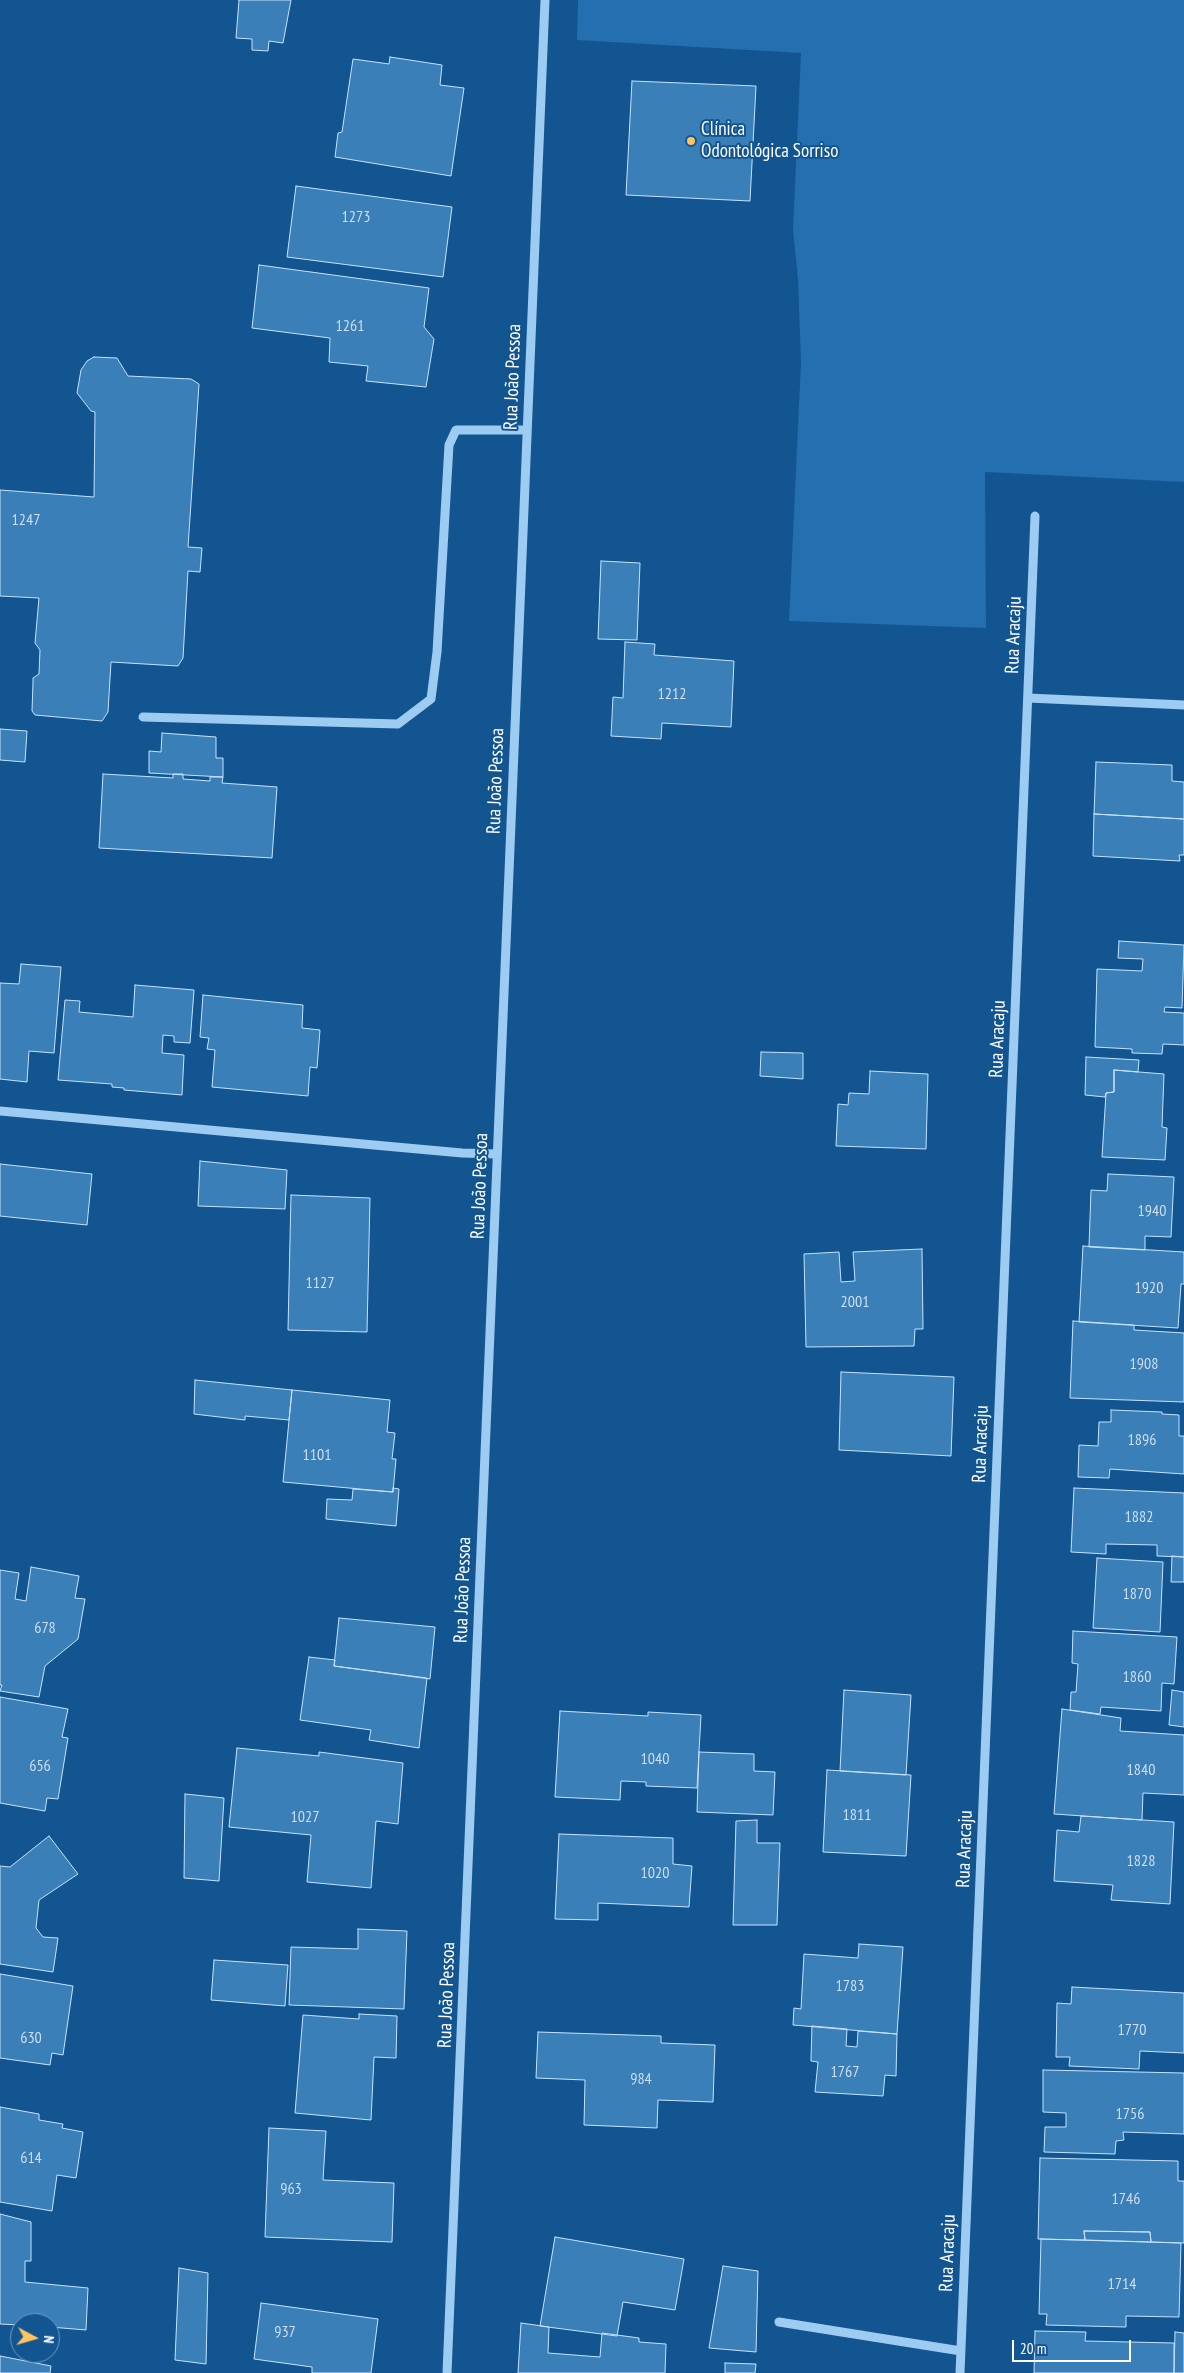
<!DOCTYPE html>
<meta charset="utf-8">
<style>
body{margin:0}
#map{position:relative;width:1184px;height:2373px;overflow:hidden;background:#125591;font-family:"PT Sans Narrow",sans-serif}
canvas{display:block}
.north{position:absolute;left:10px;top:2313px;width:50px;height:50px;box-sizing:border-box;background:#125591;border:1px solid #7199bd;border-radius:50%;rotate:96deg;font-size:14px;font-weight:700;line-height:20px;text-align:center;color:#fff}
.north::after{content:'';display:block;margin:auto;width:18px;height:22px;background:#ffc35f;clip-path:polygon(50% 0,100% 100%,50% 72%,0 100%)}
.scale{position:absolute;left:1012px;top:2340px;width:119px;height:22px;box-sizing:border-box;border:2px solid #fff;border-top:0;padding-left:6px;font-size:15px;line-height:18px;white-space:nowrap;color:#fff;-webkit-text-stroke:4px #125591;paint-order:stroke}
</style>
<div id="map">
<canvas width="1184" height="2373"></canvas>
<div class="north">N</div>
<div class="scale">20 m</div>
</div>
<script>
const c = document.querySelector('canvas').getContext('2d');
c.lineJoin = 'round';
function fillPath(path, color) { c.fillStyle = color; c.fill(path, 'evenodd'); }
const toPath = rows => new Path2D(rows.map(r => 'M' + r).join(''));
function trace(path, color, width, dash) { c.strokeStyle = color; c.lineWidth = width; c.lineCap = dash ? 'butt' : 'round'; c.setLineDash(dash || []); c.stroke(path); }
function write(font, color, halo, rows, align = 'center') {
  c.font = font + ' "PT Sans Narrow",sans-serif'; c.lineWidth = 4; c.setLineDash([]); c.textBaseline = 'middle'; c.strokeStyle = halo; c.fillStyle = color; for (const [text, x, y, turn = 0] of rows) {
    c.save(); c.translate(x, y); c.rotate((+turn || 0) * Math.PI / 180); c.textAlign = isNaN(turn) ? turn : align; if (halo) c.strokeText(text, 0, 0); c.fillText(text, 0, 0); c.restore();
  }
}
fillPath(toPath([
 [578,0,1184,0,1184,482,985,472,986,628,789,621,801,362,798,279,793,230,801,53,577,40]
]), '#246fb0');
const building = toPath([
 [239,0,291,0,283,43,269,41,268,51,252,50,252,39,236,38,239,0],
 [390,57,442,65,440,85,464,88,451,176,335,157,338,133,342,132,353,59,389,64,390,57],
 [632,81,756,86,750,201,626,195,632,81],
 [296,186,452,207,443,277,287,257,296,186],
 [259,265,429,288,424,327,434,339,426,387,366,381,368,366,329,362,330,338,252,328,259,265],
 [94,357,117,358,128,376,191,379,199,384,188,547,202,548,200,572,188,571,183,658,178,666,111,662,108,712,102,721,35,715,32,711,33,683,33,678,39,674,40,650,35,643,39,598,0,596,0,490,94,497,95,412,91,411,77,393,81,370,87,361,94,357],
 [601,561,640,563,637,640,598,639,601,561],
 [625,642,655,644,654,655,734,661,731,727,662,723,661,739,611,736,613,697,623,698,625,642],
 [0,729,27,731,25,762,0,760,0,729],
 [162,733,216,737,216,758,223,758,223,777,149,773,149,751,161,752,162,733],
 [1096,762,1172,765,1172,781,1184,782,1184,819,1094,814,1096,762],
 [103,774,173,778,173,774,183,774,183,779,210,781,210,777,223,777,222,783,277,787,272,858,99,848,103,774],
 [1094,814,1184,819,1184,855,1179,855,1180,861,1093,856,1094,814],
 [1119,941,1184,945,1182,1008,1165,1007,1164,1012,1184,1013,1184,1045,1163,1044,1162,1054,1132,1053,1132,1049,1095,1047,1097,969,1142,971,1143,959,1118,958,1119,941],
 [21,964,61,967,54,1053,29,1051,27,1082,0,1079,0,983,19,984,21,964],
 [135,985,194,990,190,1043,174,1042,174,1036,163,1035,162,1053,184,1055,182,1095,124,1090,124,1088,112,1087,112,1084,58,1080,65,1000,80,1001,79,1012,133,1017,135,985],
 [203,995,303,1005,302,1028,320,1030,317,1068,310,1067,308,1096,212,1087,215,1050,207,1049,209,1038,200,1037,203,995],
 [761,1052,803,1053,803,1079,760,1076,761,1052],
 [1086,1057,1139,1060,1138,1072,1114,1070,1114,1092,1106,1093,1105,1097,1085,1095,1086,1057],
 [1114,1070,1164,1074,1162,1127,1167,1128,1165,1160,1102,1157,1106,1093,1114,1092,1114,1070],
 [870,1071,928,1074,926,1149,836,1146,838,1104,848,1105,849,1093,869,1094,870,1071],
 [200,1161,287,1170,285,1209,198,1206,200,1161],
 [0,1164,92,1174,87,1225,0,1216,0,1164],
 [1108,1174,1174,1177,1171,1237,1145,1236,1145,1250,1089,1247,1091,1190,1107,1191,1108,1174],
 [291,1195,370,1198,367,1332,288,1330,291,1195],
 [1083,1246,1184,1252,1184,1284,1181,1284,1178,1328,1079,1322,1083,1246],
 [922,1249,923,1329,915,1329,914,1346,806,1347,804,1254,839,1252,841,1282,855,1281,853,1252,922,1249],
 [1073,1321,1134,1325,1134,1330,1184,1333,1184,1402,1070,1398,1073,1321],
 [841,1372,954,1377,951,1456,839,1450,841,1372],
 [195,1380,292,1390,289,1420,245,1416,245,1420,194,1414,195,1380],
 [292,1390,390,1400,387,1432,395,1433,392,1459,396,1459,393,1492,283,1482,292,1390],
 [1111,1410,1162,1412,1162,1414,1179,1415,1179,1436,1184,1436,1184,1474,1110,1469,1109,1478,1078,1477,1079,1445,1098,1446,1099,1422,1111,1422,1111,1410],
 [393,1488,399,1489,396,1526,326,1519,327,1499,352,1500,353,1489,393,1492,393,1488],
 [1074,1488,1184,1493,1184,1557,1157,1556,1157,1545,1106,1544,1106,1554,1071,1552,1074,1488],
 [1172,1556,1184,1557,1184,1582,1171,1582,1172,1556],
 [1097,1558,1163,1562,1160,1632,1093,1628,1097,1558],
 [31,1567,79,1576,75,1598,85,1599,78,1639,45,1666,39,1697,0,1691,2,1685,0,1685,0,1570,19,1573,15,1599,26,1601,31,1567],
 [339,1618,435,1627,430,1679,334,1666,339,1618],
 [1073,1631,1177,1637,1174,1684,1162,1683,1161,1711,1101,1707,1100,1714,1070,1710,1071,1692,1076,1692,1078,1664,1072,1663,1073,1631],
 [309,1657,335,1660,334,1666,427,1678,419,1748,369,1740,371,1730,300,1720,309,1657],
 [844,1690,911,1695,906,1775,840,1771,844,1690],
 [1172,1690,1184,1692,1184,1727,1169,1725,1172,1690],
 [0,1697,68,1709,62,1737,68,1738,58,1799,47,1798,45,1811,0,1803,0,1697],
 [1062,1709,1121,1718,1120,1731,1184,1735,1184,1795,1143,1793,1142,1820,1054,1814,1062,1709],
 [560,1711,648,1716,648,1712,701,1715,697,1788,646,1786,646,1782,621,1781,620,1800,555,1797,560,1711],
 [237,1748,319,1756,319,1752,403,1763,398,1824,376,1821,371,1888,307,1882,311,1835,229,1827,237,1748],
 [699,1752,754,1754,754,1771,775,1772,773,1815,697,1812,699,1752],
 [827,1770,911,1775,906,1856,823,1852,827,1770],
 [185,1794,224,1798,219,1881,184,1878,185,1794],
 [1081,1816,1174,1822,1170,1904,1111,1900,1113,1885,1054,1881,1057,1830,1079,1832,1081,1816],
 [757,1820,757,1843,780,1843,777,1925,733,1925,736,1821,757,1820],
 [559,1834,673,1838,673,1864,692,1866,689,1907,598,1903,598,1920,555,1919,559,1834],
 [49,1836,78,1874,39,1900,36,1928,43,1937,58,1938,53,1972,0,1964,0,1866,10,1867,49,1836],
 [358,1929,407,1931,404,2009,289,2005,291,1947,358,1949,358,1929],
 [859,1944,903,1947,897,2034,793,2025,794,2008,801,2009,804,1954,858,1958,859,1944],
 [214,1960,288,1965,285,2006,211,2000,214,1960],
 [0,1974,73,1986,63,2055,52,2053,50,2065,0,2058,0,1974],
 [1072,1987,1184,1993,1184,2053,1140,2051,1139,2069,1069,2066,1070,2057,1056,2057,1057,2003,1071,2004,1072,1987],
 [359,2014,397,2016,396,2058,374,2057,371,2120,295,2113,303,2015,359,2019,359,2014],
 [812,2026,847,2029,846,2046,857,2047,858,2031,897,2034,896,2076,885,2075,883,2096,815,2092,818,2062,811,2061,811,2059,812,2026],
 [538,2032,661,2036,661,2043,715,2045,713,2102,658,2100,657,2128,584,2125,585,2080,536,2078,538,2032],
 [1043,2070,1184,2073,1184,2134,1123,2132,1124,2140,1116,2141,1115,2154,1044,2152,1045,2127,1066,2127,1066,2113,1043,2112,1043,2070],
 [0,2107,39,2114,39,2120,63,2124,62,2128,83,2132,76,2178,57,2175,52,2211,0,2202,0,2107],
 [269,2128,326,2131,323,2180,394,2183,392,2242,265,2237,269,2128],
 [1040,2158,1178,2161,1178,2181,1184,2181,1184,2243,1151,2242,1150,2232,1084,2231,1085,2240,1038,2239,1040,2158],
 [0,2214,31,2222,31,2261,25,2261,25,2282,88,2288,86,2330,50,2327,50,2323,20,2323,20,2325,0,2324,0,2214],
 [1084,2231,1150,2232,1151,2242,1085,2240,1084,2231],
 [555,2237,684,2259,675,2310,623,2302,617,2336,540,2326,555,2237],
 [1041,2239,1181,2243,1179,2317,1126,2316,1126,2327,1046,2325,1047,2314,1039,2314,1041,2239],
 [723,2266,758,2271,756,2352,709,2348,723,2266],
 [179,2268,208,2273,206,2364,175,2360,179,2268],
 [261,2303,378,2319,371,2373,312,2373,312,2367,254,2359,261,2303],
 [521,2323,549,2327,548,2353,600,2357,602,2333,639,2338,639,2342,666,2344,665,2373,518,2373,521,2323],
 [1035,2331,1086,2332,1085,2341,1174,2343,1174,2373,1034,2373,1035,2331],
 [1175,2332,1184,2333,1184,2373,1174,2373,1175,2332],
 [0,2356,51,2366,50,2373,0,2373,0,2356],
 [725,2363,756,2364,755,2373,725,2373,725,2363]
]);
fillPath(building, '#3b7fb9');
trace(building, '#c6e3fd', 1);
trace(toPath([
 [1028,698,1184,705],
 [143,717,398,724,431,699,437,652,449,445,456,430,527,430],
 [0,1111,462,1153,497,1154],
 [779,2322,961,2351],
 [447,2373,545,0],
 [960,2373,1035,516]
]), '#9ecbf2', 9);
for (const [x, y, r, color] of [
 [691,141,5,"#ffc35f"]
]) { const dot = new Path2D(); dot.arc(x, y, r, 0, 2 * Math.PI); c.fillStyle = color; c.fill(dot); trace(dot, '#125591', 2); }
write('16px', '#cedfee', null, [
 ["1273",356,217],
 ["1261",350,326],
 ["1247",26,520],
 ["1212",672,694],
 ["1940",1152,1211],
 ["1127",320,1283],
 ["1920",1149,1288],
 ["2001",855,1302],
 ["1908",1144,1364],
 ["1896",1142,1440],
 ["1101",317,1455],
 ["1882",1139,1517],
 ["1870",1137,1594],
 ["678",45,1628],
 ["1860",1137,1677],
 ["1040",655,1759],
 ["656",40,1766],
 ["1840",1141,1770],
 ["1811",857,1815],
 ["1027",305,1817],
 ["1828",1141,1861],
 ["1020",655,1873],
 ["1783",850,1986],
 ["1770",1132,2030],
 ["630",31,2038],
 ["1767",845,2072],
 ["984",641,2079],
 ["1756",1130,2114],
 ["614",31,2158],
 ["963",291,2189],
 ["1746",1126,2199],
 ["1714",1122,2284],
 ["937",285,2332]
]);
write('19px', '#fff', '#125591', [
 ["Clínica",701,130],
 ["Odontológica Sorriso",701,152]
], 'left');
write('19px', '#fff', '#125591', [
 ["Rua João Pessoa",513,377,-88],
 ["Rua Aracaju",1014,635,-88],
 ["Rua João Pessoa",496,781,-88],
 ["Rua Aracaju",998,1039,-88],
 ["Rua João Pessoa",480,1186,-88],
 ["Rua Aracaju",981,1444,-88],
 ["Rua João Pessoa",463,1590,-88],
 ["Rua Aracaju",965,1849,-88],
 ["Rua João Pessoa",447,1995,-88],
 ["Rua Aracaju",948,2253,-88]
]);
</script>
